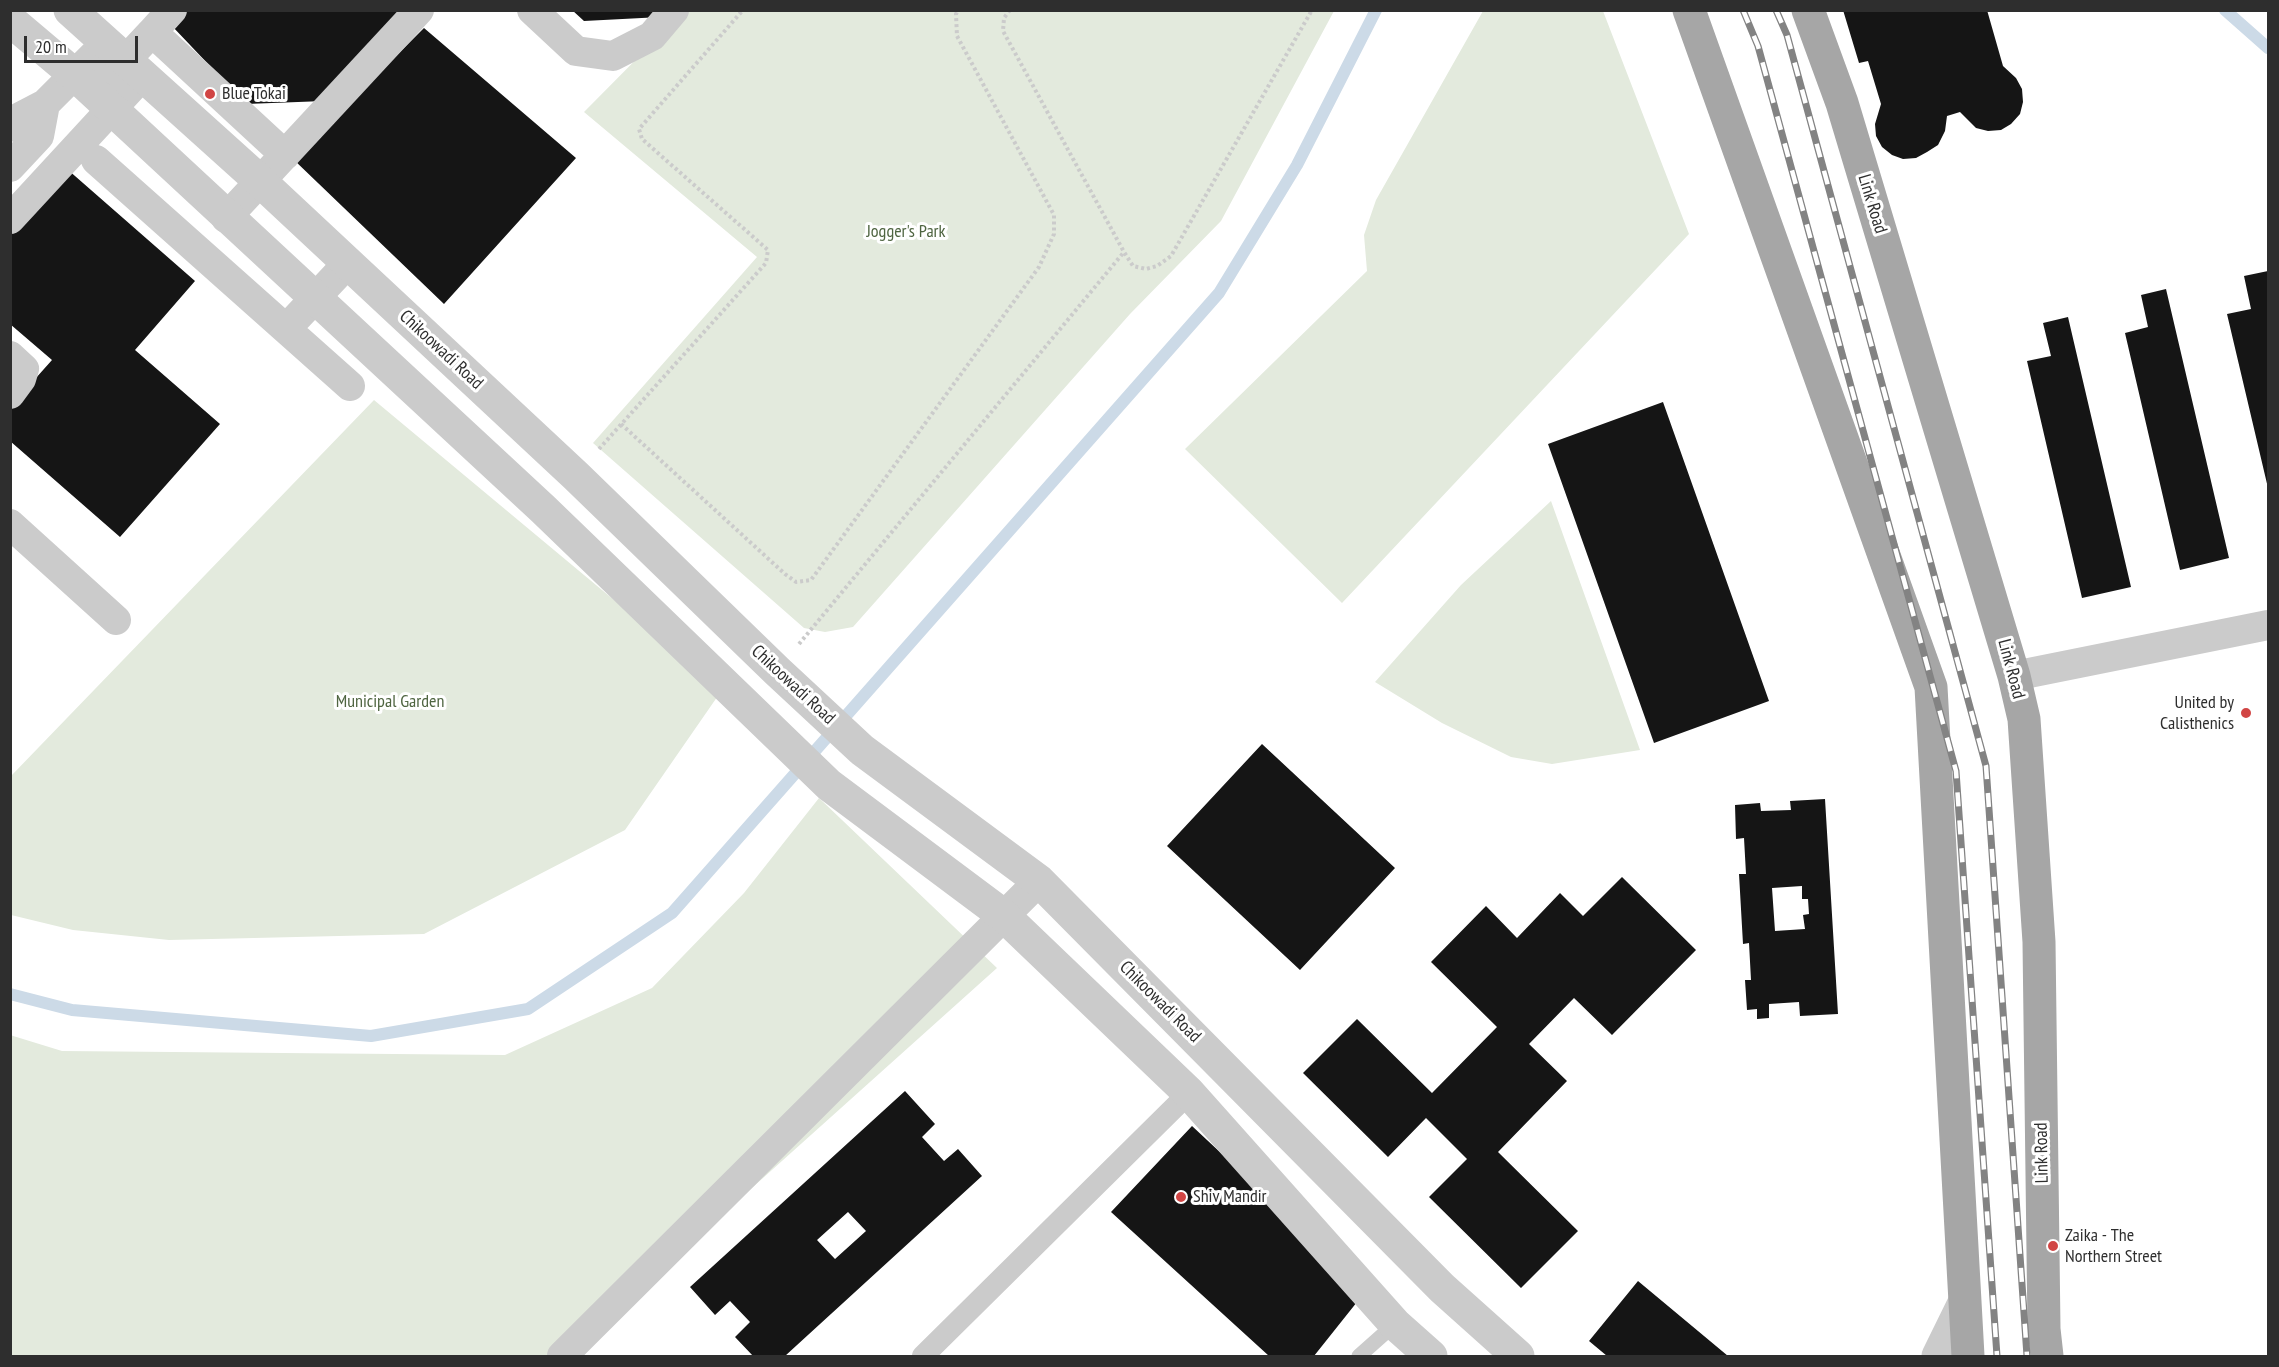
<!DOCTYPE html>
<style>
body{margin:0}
#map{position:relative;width:2279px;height:1367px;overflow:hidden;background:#fff;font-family:"PT Sans Narrow",sans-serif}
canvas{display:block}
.frame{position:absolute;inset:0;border:12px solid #2e2e2e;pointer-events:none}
.scale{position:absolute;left:24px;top:36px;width:114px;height:27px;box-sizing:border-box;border:3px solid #2e2e2e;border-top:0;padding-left:8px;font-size:18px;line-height:21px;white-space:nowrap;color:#2e2e2e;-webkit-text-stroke:4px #fff;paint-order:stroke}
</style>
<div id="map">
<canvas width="2279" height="1367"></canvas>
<div class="frame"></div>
<div class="scale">20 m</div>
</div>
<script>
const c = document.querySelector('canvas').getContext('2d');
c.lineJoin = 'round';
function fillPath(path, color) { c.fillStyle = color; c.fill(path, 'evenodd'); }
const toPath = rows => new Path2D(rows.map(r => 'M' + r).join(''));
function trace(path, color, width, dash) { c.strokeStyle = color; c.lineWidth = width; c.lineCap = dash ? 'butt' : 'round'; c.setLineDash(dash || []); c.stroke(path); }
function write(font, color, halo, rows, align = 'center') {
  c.font = font + ' "PT Sans Narrow",sans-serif'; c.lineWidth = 6; c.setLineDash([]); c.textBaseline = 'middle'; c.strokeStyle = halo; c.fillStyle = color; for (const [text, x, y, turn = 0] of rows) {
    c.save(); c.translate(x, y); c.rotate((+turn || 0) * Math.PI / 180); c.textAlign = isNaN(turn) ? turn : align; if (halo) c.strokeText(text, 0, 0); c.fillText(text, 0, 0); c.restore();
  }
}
fillPath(toPath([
 [684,11,1334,11,1221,221,1130,314,853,627,825,632,804,628,593,443,757,257,584,112],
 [1483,11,1603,11,1689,234,1342,603,1185,449,1367,271,1364,235,1376,200],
 [374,400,722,690,625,830,424,934,169,940,73,930,11,915,11,776],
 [1551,501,1640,750,1552,764,1511,757,1442,723,1375,682,1461,585],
 [819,798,997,968,597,1327,568,1356,11,1356,10,1035,62,1051,505,1055,652,988,744,893]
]), '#e3eadd');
trace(toPath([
 [2225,10,2268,48],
 [10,994,72,1010,371,1036,528,1009,672,913,1219,293,1297,165,1376,10]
]), '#ccdae7', 12);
fillPath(toPath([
 [186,10,405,10,324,101,246,104,172,26],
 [572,10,667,10,661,17,584,21],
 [1843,10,1987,10,2003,66,2016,78,2022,89,2023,102,2020,114,2011,124,2001,130,1988,131,1976,128,1960,112,1947,116,1945,131,1938,145,1927,152,1916,158,1903,159,1892,155,1882,147,1876,136,1875,124,1881,104,1868,61,1859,63],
 [424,28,576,158,444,304,293,159],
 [67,169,195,281,135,350,220,424,120,537,10,441,10,407,52,360,10,324,10,233],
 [2268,271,2268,488,2227,314,2251,309,2244,276],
 [2166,289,2229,558,2180,570,2125,333,2148,327,2141,295],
 [2068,317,2131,587,2082,598,2027,361,2051,356,2043,323],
 [1663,402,1769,701,1654,743,1548,444],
 [1262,744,1395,868,1300,970,1167,846],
 [1825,799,1838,1014,1800,1016,1799,1002,1769,1004,1769,1018,1757,1019,1757,1009,1747,1010,1745,980,1751,980,1749,943,1743,944,1739,874,1746,874,1744,838,1736,839,1735,805,1760,803,1761,811,1791,810,1790,801],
 [1802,886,1802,899,1808,899,1809,914,1803,915,1805,929,1775,931,1772,888],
 [1622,877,1696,950,1612,1035,1574,998,1529,1044,1567,1081,1498,1152,1578,1231,1521,1288,1429,1197,1467,1159,1426,1118,1388,1157,1303,1073,1357,1019,1432,1093,1497,1027,1431,962,1486,906,1517,938,1560,893,1583,916],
 [905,1091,935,1124,922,1137,944,1161,958,1149,982,1176,785,1356,753,1356,735,1337,750,1322,730,1301,715,1315,690,1287],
 [848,1212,866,1231,835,1259,817,1240],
 [1192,1126,1252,1182,1357,1302,1314,1356,1269,1356,1111,1212],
 [1638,1281,1728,1356,1607,1356,1589,1341]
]), '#151515');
trace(toPath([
 [1010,10,1004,18,1003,31,1124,252,1133,266,1146,269,1157,266,1171,256,1312,10],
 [621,424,785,574,796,582,811,580,1039,267,1054,234,1054,215,957,36,956,14,958,10],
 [599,449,766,263,768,250,642,139,639,129,743,10],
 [799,644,1124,252]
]), '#cbcbcb', 4, [3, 3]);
trace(toPath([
 [1359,1356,1395,1324]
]), '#cbcbcb', 15);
trace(toPath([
 [923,1356,1189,1093]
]), '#cbcbcb', 22);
trace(toPath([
 [172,10,152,32,285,155],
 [532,10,576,51,613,56,652,36,674,10],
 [94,94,152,32],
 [10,127,20,117,45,104,107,42],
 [96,160,350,386],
 [10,167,39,136,45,104],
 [226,218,419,10],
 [10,219,143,75],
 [286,329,348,263],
 [10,356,24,369,21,379,10,394],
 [10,524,116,620],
 [2014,676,2268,625],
 [562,1356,1039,881]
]), '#cbcbcb', 30);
trace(toPath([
 [70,10,261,182,576,476,777,671,862,750,1039,881,1442,1288,1518,1356],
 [10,20,75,75,543,509,829,785,1003,915,1189,1093,1395,1324,1431,1356],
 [1938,1356,1964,1303]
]), '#cbcbcb', 33);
trace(toPath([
 [1689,10,1931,687,1968,1356],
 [1808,10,1842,103,2014,676,2024,719,2039,942,2044,1329,2047,1356]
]), '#a6a6a6', 33);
const rail = toPath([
 [1743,10,1758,46,1956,771,1997,1356],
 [1776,10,1787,35,1986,766,2027,1356]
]);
trace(rail, '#838383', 7);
trace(rail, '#fff', 4.5, [14]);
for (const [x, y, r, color] of [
 [210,94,6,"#d14544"],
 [2246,713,6,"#d14544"],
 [1181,1197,6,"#d14544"],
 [2053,1246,6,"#d14544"]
]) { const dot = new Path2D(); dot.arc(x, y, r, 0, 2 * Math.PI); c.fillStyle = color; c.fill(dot); trace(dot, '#fff', 2); }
write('18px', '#2e2e2e', '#fff', [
 ["Blue Tokai",222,94],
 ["United by",2234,703,"right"],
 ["Calisthenics",2234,724,"right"],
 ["Shiv Mandir",1193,1197],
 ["Zaika - The",2065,1236],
 ["Northern Street",2065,1257]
], 'left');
write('18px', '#2e2e2e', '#fff', [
 ["Link Road",1872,204,73],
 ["Chikoowadi Road",441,350,43],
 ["Link Road",2011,669,75],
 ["Chikoowadi Road",793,685,43],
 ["Chikoowadi Road",1160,1002,45],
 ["Link Road",2042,1153,-91]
]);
write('18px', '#4f6541', '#fff', [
 ["Jogger's Park",906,232],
 ["Municipal Garden",390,702]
]);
</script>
